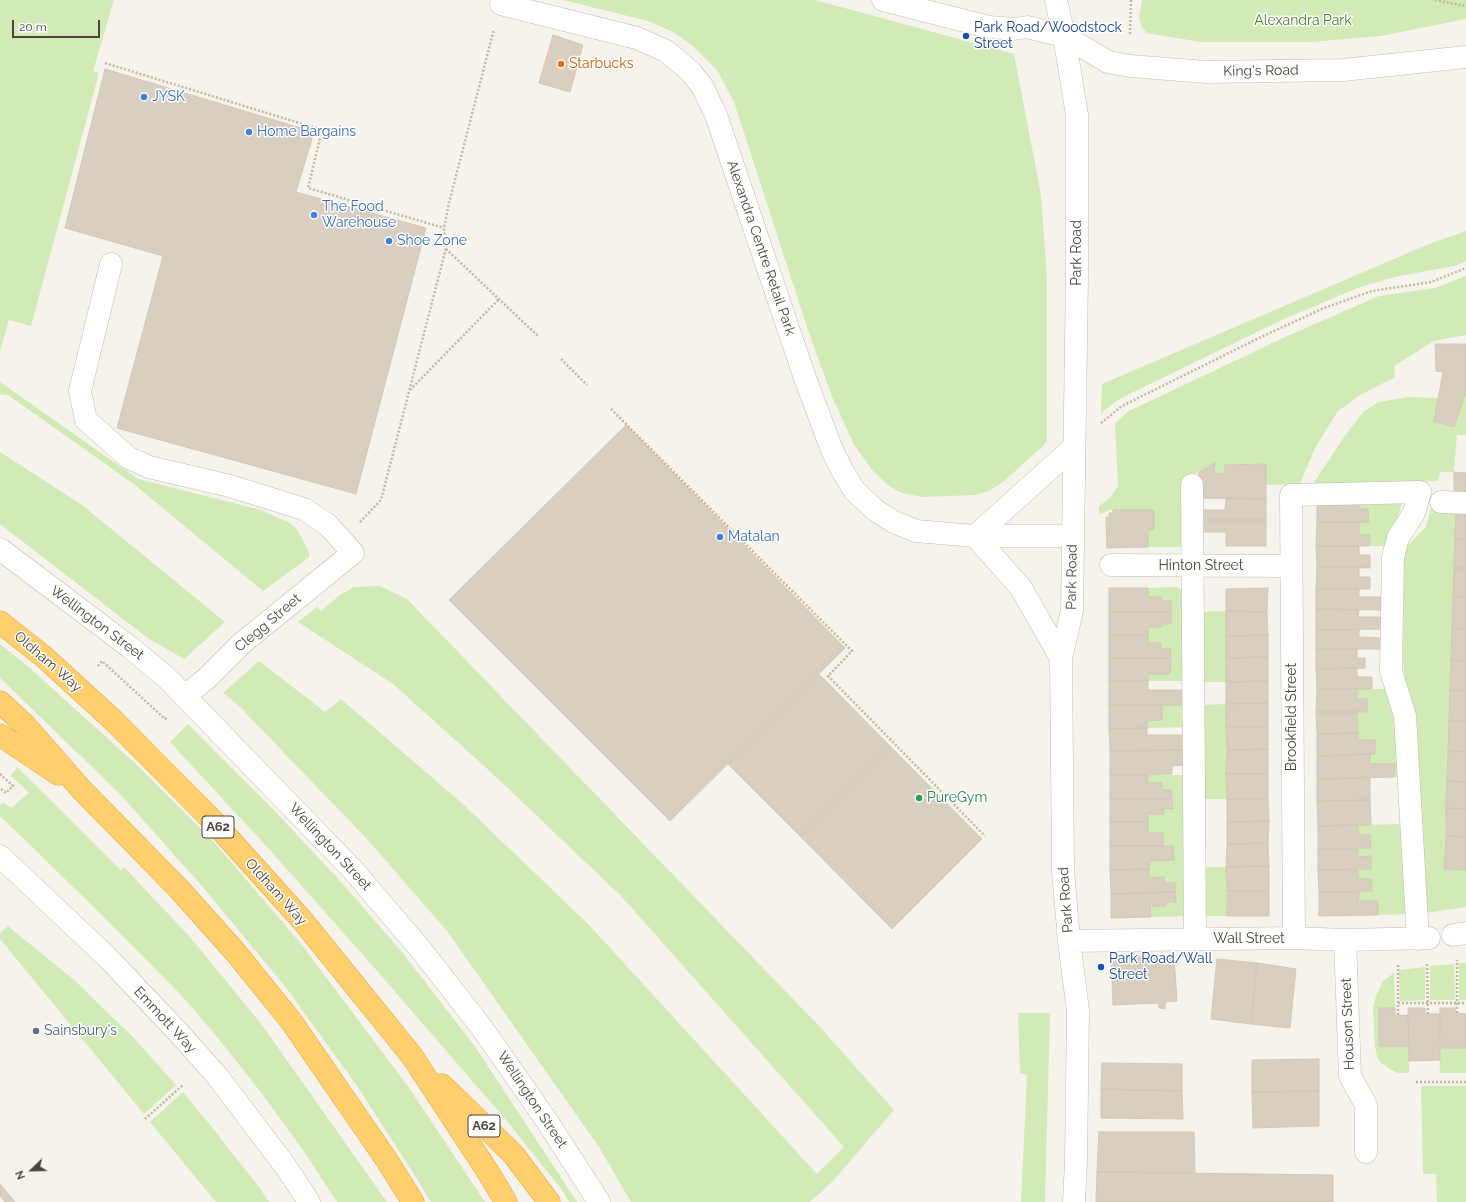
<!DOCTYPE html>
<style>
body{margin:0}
#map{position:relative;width:1466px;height:1202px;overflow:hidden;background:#f6f3ec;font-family:Raleway,sans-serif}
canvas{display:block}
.north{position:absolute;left:12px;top:1150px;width:40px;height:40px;-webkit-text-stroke:3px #fff;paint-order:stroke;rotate:247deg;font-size:11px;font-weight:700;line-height:16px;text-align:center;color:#4b4439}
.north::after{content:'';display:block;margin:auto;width:14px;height:18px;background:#4b4439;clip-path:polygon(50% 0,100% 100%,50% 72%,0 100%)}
.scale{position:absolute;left:12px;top:20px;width:88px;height:18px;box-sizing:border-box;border:2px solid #4b4439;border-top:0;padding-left:5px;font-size:12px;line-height:14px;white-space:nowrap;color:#4b4439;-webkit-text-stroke:3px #fff;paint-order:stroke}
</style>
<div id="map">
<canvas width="1466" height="1202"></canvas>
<div class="north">N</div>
<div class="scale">20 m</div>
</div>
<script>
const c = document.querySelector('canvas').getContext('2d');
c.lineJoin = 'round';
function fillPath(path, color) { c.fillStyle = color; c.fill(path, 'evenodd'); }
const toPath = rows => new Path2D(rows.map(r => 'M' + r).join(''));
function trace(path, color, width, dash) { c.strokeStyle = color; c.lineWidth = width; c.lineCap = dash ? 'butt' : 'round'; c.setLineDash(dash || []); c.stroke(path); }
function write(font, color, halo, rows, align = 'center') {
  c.font = font + ' Raleway,sans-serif'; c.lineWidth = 3; c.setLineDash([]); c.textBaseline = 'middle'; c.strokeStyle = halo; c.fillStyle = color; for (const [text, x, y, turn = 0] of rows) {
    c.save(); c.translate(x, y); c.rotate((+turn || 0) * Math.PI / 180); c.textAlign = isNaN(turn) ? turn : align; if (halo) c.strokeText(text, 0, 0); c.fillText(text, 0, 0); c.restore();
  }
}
fillPath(toPath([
 [0,0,114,0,93,71,99,73,31,326,9,320,0,351],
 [563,0,815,0,1014,54,1041,195,1047,278,1047,441,1043,446,1003,482,989,491,975,495,922,497,902,493,889,486,873,471,854,445,831,394,808,330,734,102,717,70,693,46,673,32,648,21],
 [1142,0,1466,0,1466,19,1381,36,1311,42,1201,42,1147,33,1141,26,1139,17],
 [1466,231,1466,261,1455,266,1399,276,1363,286,1286,318,1121,398,1101,413,1102,384,1429,244],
 [1466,276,1466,335,1434,341,1394,366,1395,377,1360,395,1338,411,1315,448,1300,484,1266,485,1266,464,1225,465,1225,474,1214,474,1215,463,1184,479,1184,547,1147,547,1148,530,1154,530,1153,510,1113,510,1112,509,1099,515,1099,506,1110,498,1118,486,1115,424,1127,412,1283,338,1379,296,1435,288],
 [0,382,138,479,261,510,288,522,295,527,302,538,309,552,309,557,263,591,135,485,8,395,0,394],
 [1466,392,1466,435,1457,435,1454,472,1440,472,1438,481,1313,484,1344,437,1364,411,1379,402,1408,397,1438,398,1434,421,1454,427],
 [0,452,82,505,225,622,184,659,149,639,0,524],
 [1403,499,1397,520,1387,546,1369,546,1369,535,1359,535,1359,522,1369,522,1368,510,1359,509,1359,500],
 [1431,508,1456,508,1444,869,1466,870,1466,907,1426,913,1403,659,1404,549,1426,527],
 [380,586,407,599,820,1027,894,1110,833,1181,810,1202,631,1202,599,1147,447,931,366,838,237,704,223,693,259,661,325,712,341,699,464,805,590,926,817,1174,844,1147,622,897,494,775,393,684,298,622,317,607,321,611,340,595,354,587],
 [1176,587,1184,590,1185,681,1148,681,1148,674,1170,674,1170,649,1161,649,1161,643,1148,643,1148,627,1161,627,1162,624,1171,624,1171,601,1162,601,1148,597,1148,588],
 [1226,611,1226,682,1201,682,1201,612],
 [0,644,32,670,138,766,214,842,302,945,407,1085,485,1202,431,1202,414,1174,355,1083,287,989,202,886,119,793,0,678],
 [1357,689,1387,689,1394,711,1401,777,1394,777,1394,764,1370,764,1370,754,1375,754,1375,740,1358,740,1357,712,1367,712,1367,699,1357,699],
 [1226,704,1227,799,1202,799,1201,705],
 [1162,705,1185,705,1186,727,1147,728,1147,721,1162,720],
 [188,724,272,808,342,883,402,952,476,1048,577,1202,569,1202,562,1190,506,1120,378,972,268,848,170,742],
 [17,767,121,870,124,867,190,937,262,1025,387,1202,337,1202,305,1153,263,1095,218,1038,182,996,103,916,0,816,0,805,3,802,11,808,29,793,11,776],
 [1148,775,1186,775,1187,916,1151,917,1150,906,1165,906,1165,902,1175,901,1175,883,1165,883,1164,877,1149,878,1150,861,1173,860,1173,846,1163,846,1163,834,1148,833,1148,814,1163,814,1163,808,1173,808,1172,790,1162,790,1162,783,1148,783],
 [1403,824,1408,914,1378,915,1378,901,1358,901,1359,892,1372,891,1371,879,1358,879,1358,870,1371,869,1371,856,1358,857,1358,849,1371,848,1370,835,1358,835,1358,825],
 [1202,867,1226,867,1227,916,1202,916],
 [8,926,74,980,134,1038,176,1085,144,1114,0,939,0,933],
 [1459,963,1466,963,1466,1000,1459,1000],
 [1454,964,1455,1000,1430,1000,1430,966],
 [1425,967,1425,1000,1400,1001,1399,970],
 [1394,973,1395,1008,1379,1009,1379,1046,1409,1046,1409,1073,1398,1073,1390,1069,1380,1062,1377,1056,1375,1046,1373,1008,1376,996,1383,981],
 [1018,1013,1050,1013,1045,1202,1021,1202,1027,1075,1020,1073],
 [1439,1048,1466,1048,1466,1073,1440,1073],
 [1421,1086,1466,1086,1466,1202,1437,1202,1436,1174,1423,1174],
 [183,1092,207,1121,259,1187,269,1202,216,1202,150,1122]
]), '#d2eab5');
const building = toPath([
 [553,35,583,45,570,92,539,83,553,35],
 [105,69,314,132,296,192,426,228,356,494,117,428,163,256,65,228,105,69],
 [1435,344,1466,344,1466,392,1454,427,1434,421,1443,372,1436,371,1435,344],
 [626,425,845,648,670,821,449,600,626,425],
 [1215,463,1214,474,1225,474,1225,465,1266,464,1266,499,1198,498,1199,472,1215,463],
 [1454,472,1466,473,1466,499,1454,498,1454,472],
 [1226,498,1266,499,1266,520,1199,520,1198,510,1225,510,1226,498],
 [1317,500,1359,500,1359,509,1368,509,1369,522,1317,522,1317,500],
 [1456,508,1466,508,1466,539,1455,539,1456,508],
 [1113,510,1154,510,1154,530,1148,530,1148,547,1107,548,1106,517,1109,517,1109,513,1113,513,1113,510],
 [1199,520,1266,520,1266,546,1226,546,1226,532,1198,532,1199,520],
 [1317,522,1359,522,1359,535,1370,535,1369,546,1316,546,1317,522],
 [1455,539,1466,539,1466,568,1454,568,1455,539],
 [1316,546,1359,546,1359,555,1370,555,1370,568,1317,567,1316,546],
 [1317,567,1359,567,1359,577,1370,577,1370,589,1316,589,1317,567],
 [1454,568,1466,568,1466,597,1453,597,1454,568],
 [1109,588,1148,588,1148,597,1162,597,1162,601,1171,601,1171,612,1109,612,1109,588],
 [1268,588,1267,612,1226,611,1226,589,1268,588],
 [1316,589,1359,589,1359,597,1382,597,1382,610,1316,609,1316,589],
 [1453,597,1466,597,1466,629,1452,629,1453,597],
 [1316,609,1359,610,1358,617,1381,617,1381,629,1316,630,1316,609],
 [1226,611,1267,612,1268,635,1226,636,1226,611],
 [1109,612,1171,612,1171,624,1162,624,1162,627,1148,627,1148,635,1109,635,1109,612],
 [1452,629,1466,629,1466,661,1451,660,1452,629],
 [1316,630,1359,630,1359,637,1381,638,1381,649,1316,649,1316,630],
 [1109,635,1148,635,1148,643,1161,643,1161,649,1170,649,1171,658,1109,658,1109,635],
 [1268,635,1268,657,1226,658,1226,636,1268,635],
 [1316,649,1357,649,1357,658,1365,658,1365,668,1316,669,1316,649],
 [1268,657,1268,681,1226,682,1226,658,1268,657],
 [1109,658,1171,658,1170,674,1148,674,1148,681,1109,681,1109,658],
 [1451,660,1466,661,1466,691,1450,690,1451,660],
 [1357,668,1357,677,1372,677,1372,689,1317,689,1316,669,1357,668],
 [819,674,890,746,801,837,728,764,819,674],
 [1109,681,1148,681,1148,690,1185,690,1185,705,1109,705,1109,681],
 [1268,681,1268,703,1226,704,1226,682,1268,681],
 [1317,689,1357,689,1357,699,1367,699,1367,712,1316,712,1317,689],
 [1450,690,1466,691,1466,721,1449,721,1450,690],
 [1268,703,1268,727,1226,727,1226,704,1268,703],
 [1109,705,1162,705,1162,720,1147,721,1147,728,1109,729,1109,705],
 [1316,712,1357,712,1358,733,1317,734,1316,712],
 [1449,721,1466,721,1466,752,1448,751,1449,721],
 [1226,727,1268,727,1268,749,1227,750,1226,727],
 [1147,728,1147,735,1186,735,1186,750,1110,751,1109,729,1147,728],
 [1358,733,1358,740,1375,740,1375,754,1317,756,1317,734,1358,733],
 [890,746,982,839,892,929,801,837,890,746],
 [1268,749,1268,774,1226,774,1227,750,1268,749],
 [1186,750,1186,765,1172,766,1172,774,1110,775,1110,751,1186,750],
 [1448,751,1466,752,1466,782,1447,781,1448,751],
 [1370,754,1370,764,1395,764,1394,777,1317,779,1317,756,1370,754],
 [1226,774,1268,774,1268,799,1227,799,1226,774],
 [1110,775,1148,775,1148,783,1162,783,1162,790,1172,790,1172,799,1110,799,1110,775],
 [1370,778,1370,800,1317,801,1317,779,1370,778],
 [1447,781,1466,782,1466,809,1446,808,1447,781],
 [1110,799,1172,799,1173,809,1163,808,1164,814,1148,814,1148,822,1110,822,1110,799],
 [1227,799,1268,799,1269,821,1227,822,1227,799],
 [1370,800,1371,825,1318,826,1317,801,1370,800],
 [1446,808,1466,809,1466,837,1446,836,1446,808],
 [1269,821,1268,843,1227,844,1227,822,1269,821],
 [1110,822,1148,822,1148,833,1163,833,1163,846,1110,846,1110,822],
 [1358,825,1358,835,1370,835,1371,848,1318,849,1318,826,1358,825],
 [1446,836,1466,837,1466,870,1444,869,1446,836],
 [1268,843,1269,866,1226,867,1227,844,1268,843],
 [1110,846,1173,846,1174,860,1150,861,1149,869,1110,870,1110,846],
 [1318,849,1358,849,1358,857,1371,856,1371,869,1318,870,1318,849],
 [1269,866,1269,891,1227,891,1226,867,1269,866],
 [1149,869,1149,878,1164,877,1165,883,1175,883,1175,892,1111,894,1110,870,1149,869],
 [1318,870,1358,870,1358,879,1371,879,1372,891,1319,892,1318,870],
 [1227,891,1269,891,1269,916,1227,916,1227,891],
 [1175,892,1176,902,1165,902,1165,906,1150,906,1151,917,1111,918,1111,894,1175,892],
 [1319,892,1359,892,1358,901,1378,901,1378,915,1319,916,1319,892],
 [1174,956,1177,1001,1165,1002,1165,1009,1159,1008,1159,1003,1113,1005,1111,957,1174,956],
 [1217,959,1257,963,1251,1024,1211,1019,1217,959],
 [1257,963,1296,969,1290,1028,1251,1024,1257,963],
 [1379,1008,1395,1008,1395,1016,1408,1015,1409,1046,1379,1046,1379,1008],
 [1408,1008,1425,1008,1425,1014,1440,1014,1440,1060,1409,1061,1408,1008],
 [1440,1008,1455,1008,1455,1013,1466,1014,1466,1048,1439,1048,1440,1008],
 [1319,1059,1319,1091,1252,1092,1252,1060,1319,1059],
 [1102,1063,1182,1064,1182,1091,1101,1089,1102,1063],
 [1101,1089,1182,1091,1183,1119,1101,1118,1101,1089],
 [1319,1091,1319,1126,1253,1128,1252,1092,1319,1091],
 [1099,1132,1194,1132,1195,1173,1097,1172,1099,1132],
 [1097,1172,1333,1175,1333,1202,1096,1202,1097,1172],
 [0,1184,15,1202,5,1202,0,1196,0,1184]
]);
fillPath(building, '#d8cfc1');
trace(building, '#d3c7b4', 1);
const minor = toPath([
 [883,0,989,27,1014,29,1027,27,1064,36,1108,62,1130,66,1206,72,1343,70,1466,57],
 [1056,0,1064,36,1077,115,1077,276,1072,611,1061,658,1063,870,1069,941,1078,1011,1076,1162,1074,1202],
 [501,4,637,38,666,51,690,71,702,86,716,115,805,378,832,450,842,470,854,490,875,510,894,522,916,531,975,536,1073,536],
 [111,264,80,391,86,420,129,458,149,467,230,486,304,509,328,525,353,553,241,644,207,678,185,696],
 [1192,485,1195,939],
 [1441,502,1466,503],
 [975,536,1021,588,1061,658],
 [975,536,1074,447],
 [0,549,131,648,167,678,353,870,422,951,482,1028,547,1121,599,1202],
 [1111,565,1291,566],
 [0,856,107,957,178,1032,218,1077,286,1167,309,1202],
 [1453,935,1466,933],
 [1294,938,1291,495,1420,492,1414,513,1398,538,1393,557,1391,671,1405,716,1418,939],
 [1345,940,1350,1076,1366,1105,1366,1152],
 [1069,941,1294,938,1345,940,1429,938]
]);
const highway = toPath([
 [0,622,43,656,113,720,213,821,302,920,412,1056,488,1172,506,1202],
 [0,702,25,725,81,789,179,889,237,954,291,1021,386,1159,413,1202],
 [0,735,58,774],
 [442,1085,513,1154,549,1202]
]);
trace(minor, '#c2bbae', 23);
trace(highway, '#e0a43c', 23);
trace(toPath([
 [1435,0,1466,6],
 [1130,34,1131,0],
 [105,63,322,130,308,188,444,228],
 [446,249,538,336],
 [561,359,587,385],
 [410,390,499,299],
 [611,409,852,651,828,676,985,836],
 [1101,423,1122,406,1259,338,1324,308,1372,291,1431,282,1466,268],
 [360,522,381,500,446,248,444,228,449,203,494,29],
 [98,666,102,661,165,719,167,717],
 [0,774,13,786,6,793,0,788],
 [1427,964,1428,1014],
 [1398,965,1398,1016],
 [1398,1003,1466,1003],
 [1457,1013,1457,960],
 [1416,1082,1466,1082],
 [145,1119,183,1085]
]), '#c4b79f', 2.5, [2, 2]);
trace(minor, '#fff', 22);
trace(highway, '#ffcf6e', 22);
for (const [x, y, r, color] of [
 [966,36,4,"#1a4fb4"],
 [561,64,4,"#e8710a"],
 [144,97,4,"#3f7fe0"],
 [249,132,4,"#3f7fe0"],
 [314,215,4,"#3f7fe0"],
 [389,241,4,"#3f7fe0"],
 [720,537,4,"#3f7fe0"],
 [919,798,4,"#2e9e5b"],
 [1101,967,4,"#1a4fb4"],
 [36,1031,4,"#5c6f8a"]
]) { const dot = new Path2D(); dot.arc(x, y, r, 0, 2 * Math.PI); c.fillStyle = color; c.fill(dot); trace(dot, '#fff', 1.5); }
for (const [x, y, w] of [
 [218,827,32],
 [484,1126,32]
]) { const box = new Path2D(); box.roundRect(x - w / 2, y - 11, w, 22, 3); c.fillStyle = '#fff'; c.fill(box); trace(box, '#4b4439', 1); }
write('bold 13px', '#4b4439', null, [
 ["A62",218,827],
 ["A62",484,1126]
]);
write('14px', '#4a7f2a', '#fff', [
 ["Alexandra Park",1303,21]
]);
write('14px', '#164399', '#fff', [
 ["Park Road/Woodstock",974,28],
 ["Street",974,44],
 ["Park Road/Wall",1109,959],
 ["Street",1109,975]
], 'left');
write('14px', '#c56008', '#fff', [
 ["Starbucks",569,64]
], 'left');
write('14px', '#4b4439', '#fff', [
 ["King's Road",1261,71,-1],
 ["Alexandra Centre Retail Park",761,248,71],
 ["Park Road",1077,253,-90],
 ["Hinton Street",1201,566],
 ["Park Road",1072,577,-89],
 ["Wellington Street",97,623,37],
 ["Clegg Street",268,623,-40],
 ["Oldham Way",48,662,41],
 ["Brookfield Street",1292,717,-90],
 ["Wellington Street",330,847,47],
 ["Oldham Way",276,892,48],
 ["Park Road",1066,900,-94],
 ["Wall Street",1249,939],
 ["Emmott Way",165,1020,47],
 ["Houson Street",1348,1024,-92],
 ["Wellington Street",532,1100,56]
]);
write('14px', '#366cbe', '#fff', [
 ["JYSK",152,97],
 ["Home Bargains",257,132],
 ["The Food",322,207],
 ["Warehouse",322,223],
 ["Shoe Zone",397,241],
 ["Matalan",728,537]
], 'left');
write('14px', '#27864d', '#fff', [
 ["PureGym",927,798]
], 'left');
write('14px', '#4e5e75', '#fff', [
 ["Sainsbury's",44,1031]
], 'left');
</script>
